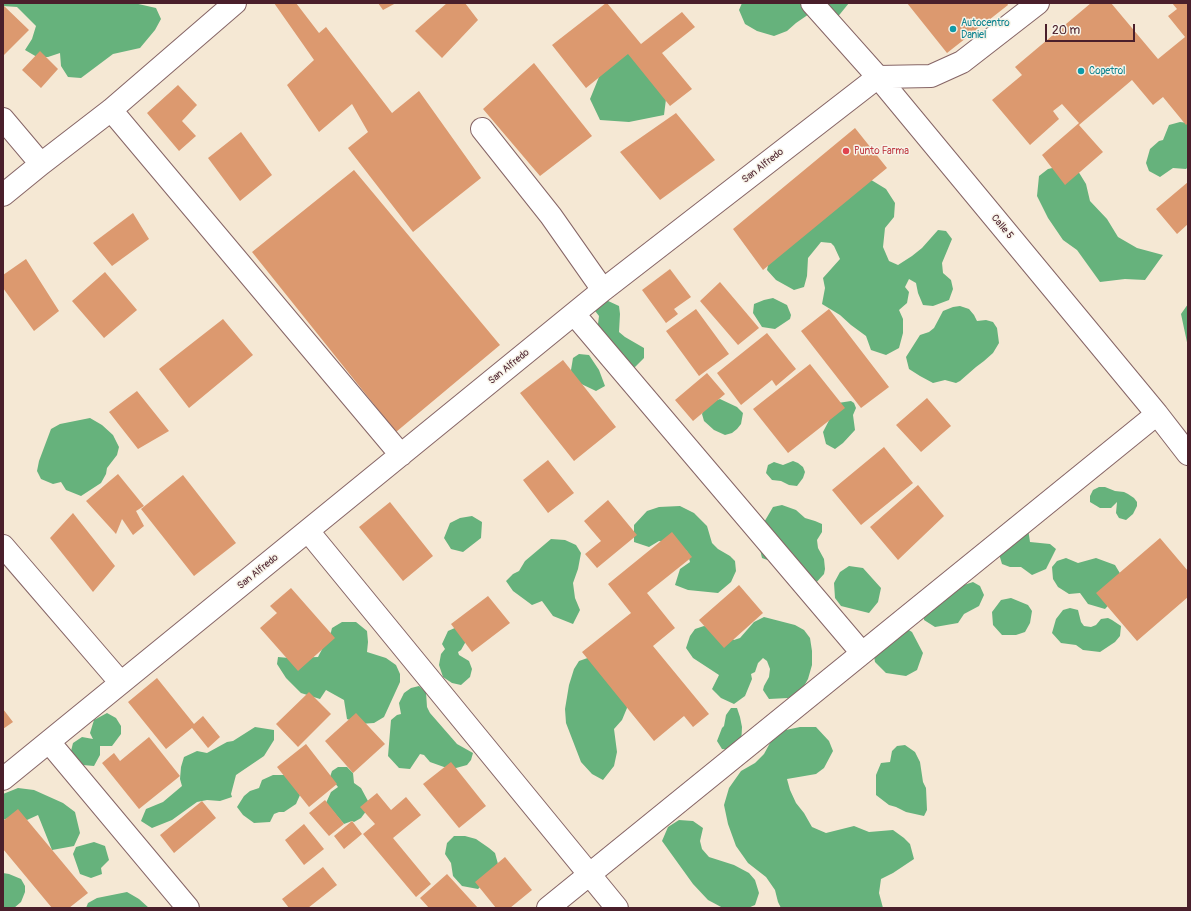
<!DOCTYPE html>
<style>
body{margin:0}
#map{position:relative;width:1191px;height:911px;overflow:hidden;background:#f5e8d4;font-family:Pangolin,sans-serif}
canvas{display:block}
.frame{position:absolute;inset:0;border:4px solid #4a1f2b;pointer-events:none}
.scale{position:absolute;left:1045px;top:24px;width:90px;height:18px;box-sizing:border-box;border:2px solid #4a1f2b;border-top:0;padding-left:5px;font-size:12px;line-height:14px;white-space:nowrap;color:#4a1f2b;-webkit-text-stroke:3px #f7f3e8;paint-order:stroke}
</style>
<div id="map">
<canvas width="1191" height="911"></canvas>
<div class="frame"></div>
<div class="scale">20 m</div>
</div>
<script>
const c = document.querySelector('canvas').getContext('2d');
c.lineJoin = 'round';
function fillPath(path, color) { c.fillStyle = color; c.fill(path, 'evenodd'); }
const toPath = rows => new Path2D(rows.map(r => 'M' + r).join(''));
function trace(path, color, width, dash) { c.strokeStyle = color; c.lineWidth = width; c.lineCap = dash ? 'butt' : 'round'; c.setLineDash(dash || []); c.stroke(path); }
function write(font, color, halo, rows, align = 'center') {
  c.font = font + ' Pangolin,sans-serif'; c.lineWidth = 3; c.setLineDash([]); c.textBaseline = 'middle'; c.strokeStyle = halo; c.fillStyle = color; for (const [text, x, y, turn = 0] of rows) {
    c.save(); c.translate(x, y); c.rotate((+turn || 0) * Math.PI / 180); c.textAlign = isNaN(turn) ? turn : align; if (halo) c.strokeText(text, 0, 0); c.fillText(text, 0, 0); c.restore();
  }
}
fillPath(toPath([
 [3,3,65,3,74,4,75,3,134,3,156,8,161,19,155,30,140,48,113,54,81,78,68,77,61,66,60,53,48,57,37,57,25,50,32,39,36,26,17,7,3,6],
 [742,3,849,3,836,19,812,12,796,23,787,31,774,36,757,31,745,24,739,10],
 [617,47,669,75,664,115,629,122,600,120,590,99,599,77],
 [1180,122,1188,123,1188,167,1186,169,1173,168,1160,177,1149,171,1146,163,1150,149,1159,141,1163,140,1169,125],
 [1061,166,1078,171,1086,184,1090,201,1107,219,1118,237,1137,248,1163,255,1145,280,1125,279,1100,282,1077,250,1063,240,1048,218,1037,196,1039,176,1048,169],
 [868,178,886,189,895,203,894,217,885,228,883,247,889,261,898,265,912,256,922,248,938,230,946,231,952,239,942,263,943,273,951,280,953,289,949,300,933,306,923,305,918,293,916,283,909,279,905,287,909,292,907,303,899,310,903,319,903,333,899,348,886,355,871,350,866,336,851,325,840,315,822,304,825,288,823,278,840,259,834,246,831,243,821,242,808,258,807,276,804,287,794,290,776,280,767,270,772,248],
 [773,298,787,305,791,315,790,319,775,329,762,327,753,313,754,304,764,300],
 [606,300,619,306,620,314,619,332,625,337,644,348,644,358,635,367,623,365,597,332,599,316,592,307],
 [1188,304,1188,347,1181,314],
 [960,306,969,309,974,315,977,321,986,320,993,322,997,328,999,343,993,353,984,361,976,367,960,381,956,383,945,380,933,383,920,376,909,369,906,357,920,335,929,332,934,328,943,311,953,307],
 [579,354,589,355,599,370,605,386,596,391,573,380,571,370,573,358],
 [720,399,737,407,743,413,741,424,737,429,732,433,725,435,714,430,704,421,702,414,705,407,712,402],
 [851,401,854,403,856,408,853,415,855,430,843,443,835,449,826,444,823,432,838,403],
 [90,418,102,425,113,435,119,447,117,455,107,468,106,474,101,483,81,496,66,490,61,482,53,484,41,479,37,471,39,461,51,429,60,424],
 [793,461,798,463,803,467,805,472,803,478,797,486,789,485,781,481,772,480,766,473,768,465,774,462,783,465],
 [1099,487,1105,487,1115,491,1124,492,1128,494,1134,498,1137,502,1137,506,1133,514,1126,520,1119,518,1116,513,1117,502,1111,508,1100,508,1090,502,1090,496,1093,490],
 [782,505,796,510,805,518,815,521,822,524,822,532,817,540,818,548,824,559,825,569,824,574,814,585,773,562,762,558,759,545,763,524,773,507],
 [680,506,694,513,707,526,712,543,718,549,730,556,735,561,736,571,731,582,718,593,688,590,675,585,680,569,690,562,687,551,674,544,659,541,649,547,634,542,634,525,647,511,659,507],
 [472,516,482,522,481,538,463,552,451,549,444,538,450,523,460,518],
 [1010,518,1027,522,1030,542,1050,544,1056,549,1046,569,1032,575,1021,567,1010,567,1002,564,996,544,998,529],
 [551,539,565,540,576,545,581,553,578,569,573,583,575,598,580,610,573,624,553,616,542,601,532,605,513,591,506,581,513,574,519,571,525,561],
 [1066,558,1078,563,1096,558,1115,565,1121,575,1115,598,1105,609,1088,604,1080,593,1069,594,1058,587,1053,579,1052,567,1057,561],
 [849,566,863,568,881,588,878,602,869,613,841,606,835,598,834,583,840,572],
 [973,582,980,586,984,595,979,606,964,614,958,623,935,627,924,620,924,602,952,584,964,585],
 [1011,598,1028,605,1032,611,1030,623,1025,632,1016,635,1002,635,993,625,992,612,1001,600],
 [1070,608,1078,610,1081,622,1084,626,1091,627,1096,625,1101,619,1108,618,1112,620,1121,626,1120,636,1115,642,1100,652,1083,650,1076,645,1061,643,1052,633,1056,619,1063,610],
 [764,617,795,625,804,630,810,638,812,651,812,665,808,679,800,693,788,698,769,699,763,690,764,686,769,677,770,669,767,661,763,658,758,663,755,672,751,674,752,679,745,696,734,704,721,698,712,689,719,675,693,658,686,648,690,636,695,629,704,626,716,629,734,640,740,638,754,622],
 [342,622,356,622,367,631,368,642,367,652,386,658,396,665,400,674,400,682,384,717,374,723,360,724,347,719,344,700,326,690,320,699,301,693,286,678,277,664,278,657,289,658,318,657,331,632,332,628],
 [901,625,912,632,923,653,917,670,906,676,886,673,875,662,872,645],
 [457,627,465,633,465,643,461,650,458,652,459,655,469,661,472,669,470,677,461,685,452,683,443,677,439,665,441,654,445,649,442,644,448,631],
 [599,654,625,695,627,708,622,720,614,729,617,752,614,766,603,780,592,774,581,762,566,723,565,709,569,685,574,669,579,661],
 [419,686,426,692,427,707,430,713,457,744,473,753,471,760,467,765,456,768,444,767,430,762,424,755,420,754,410,769,399,768,388,756,391,720,397,715,401,714,399,703,404,693,411,688],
 [731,708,737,708,740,717,742,727,741,746,731,750,722,749,717,741,722,728,724,726,726,715],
 [107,713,116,718,121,726,121,734,112,746,100,746,100,755,94,766,83,765,70,755,73,743,82,737,93,739,90,733,94,720],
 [255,727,274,730,274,740,264,756,236,775,231,794,232,797,220,801,207,800,197,802,172,820,152,828,141,821,146,809,163,802,182,786,180,779,181,767,184,757,197,751,207,753,227,742,233,741],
 [800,727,816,727,829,741,833,751,824,768,816,774,787,779,790,790,796,803,804,813,812,827,826,833,854,826,869,832,893,830,904,838,910,844,914,859,893,873,881,879,879,893,883,908,781,908,778,902,775,890,766,877,748,863,736,846,728,824,724,805,729,788,741,771,755,763,764,754,770,743,781,731],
 [905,745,915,752,920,762,923,782,926,788,927,810,924,816,906,812,896,807,889,805,876,795,876,775,881,763,890,762,892,751,897,746],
 [338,767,347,767,353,773,354,783,361,788,368,801,367,810,361,818,354,822,352,821,344,824,326,803,331,792,338,787,334,782,329,780,332,771],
 [273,775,285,775,300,795,296,804,284,812,279,812,274,814,270,822,254,823,243,815,237,807,244,796,250,791,259,788,262,780],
 [18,788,34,790,63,803,75,812,80,833,74,846,52,850,38,815,27,820,14,816,3,820,3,794],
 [679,820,693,821,703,828,700,841,702,849,709,857,734,865,749,873,755,880,759,893,755,905,748,908,723,908,708,900,693,884,662,841,668,827],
 [454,836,465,836,476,839,489,848,495,853,498,864,483,884,478,889,462,886,453,876,451,863,445,854,447,843],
 [94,842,105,846,109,860,101,868,102,874,91,878,80,874,73,854,76,847],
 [3,873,9,874,21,879,25,886,25,892,21,902,14,908,3,908],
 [127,892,139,899,149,908,86,908,88,903,97,898]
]), '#66b27c');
fillPath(toPath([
 [274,3,296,3,319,33,326,27,392,113,419,91,481,178,413,232,348,148,368,132,352,104,319,132,287,85,314,60],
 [378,3,396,3,383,10],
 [447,3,465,3,478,20,442,58,415,31],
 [606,3,607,3,641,44,682,12,695,27,662,53,692,89,670,106,628,54,586,88,552,45],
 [907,3,1007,3,1008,5,947,53],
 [1091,3,1111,3,1158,59,1185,37,1168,16,1177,9,1172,3,1188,3,1188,123,1186,125,1163,97,1153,105,1132,80,1079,125,1103,152,1065,185,1042,155,1079,123,1062,104,1053,111,1059,119,1030,145,992,100,1022,75,1015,67],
 [3,5,29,30,3,56],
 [40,51,58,69,41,88,22,70],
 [534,63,592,136,540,176,483,109],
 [178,85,197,105,182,121,196,136,179,151,147,113],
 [676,113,715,160,660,200,620,152],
 [855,128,887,168,763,270,733,229],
 [241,132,272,175,240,201,208,158],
 [354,170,500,345,396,432,252,252],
 [1188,182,1188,224,1177,234,1156,209],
 [133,213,149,239,112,266,93,243],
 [26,259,59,311,34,331,3,288,3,275],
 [670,269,691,297,674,309,678,314,666,323,642,290],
 [105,272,137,310,104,338,72,301],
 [720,282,759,328,738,345,700,301],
 [696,309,729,354,699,376,666,331],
 [829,309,889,387,861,408,801,331],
 [223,319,253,355,189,408,159,369],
 [767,333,796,369,776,386,772,380,741,405,717,373],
 [563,360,616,427,574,461,520,393],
 [810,364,845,408,788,453,753,409],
 [707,373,725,394,693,421,675,400],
 [137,391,169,431,138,449,109,412],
 [927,398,951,426,921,452,896,425],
 [884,447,913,483,861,525,832,490],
 [548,460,574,493,548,513,523,480],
 [118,474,144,506,136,511,144,526,133,535,122,519,116,534,86,501],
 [183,475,236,543,194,576,141,509],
 [918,485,944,516,898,560,870,527],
 [608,500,637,535,597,568,585,554,601,541,584,521],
 [390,502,433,556,403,581,359,527],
 [73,513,115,566,93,592,50,538],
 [672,532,692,557,647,593,675,628,653,646,709,714,693,727,684,716,654,741,582,652,631,613,608,584],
 [1160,538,1188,571,1188,597,1137,641,1096,593],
 [739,585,763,613,724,648,699,620],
 [291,588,335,638,298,671,260,628,277,613,270,606],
 [488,596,510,623,472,652,451,624],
 [157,678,194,724,203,716,220,737,208,748,192,728,166,749,128,702],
 [309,692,331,714,298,747,276,724],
 [3,709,13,722,3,729],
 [356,713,385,744,353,773,325,741],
 [149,737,180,776,139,809,102,763,114,753,120,761],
 [306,744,337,784,309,807,277,767],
 [451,762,486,806,459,828,423,784],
 [377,793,391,810,406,797,421,815,393,838,431,884,416,897,363,834,375,824,360,807],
 [325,800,344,824,329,836,309,813],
 [202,801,216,818,174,853,160,835],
 [18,809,88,893,69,908,52,908,3,849,3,821],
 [352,821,362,834,344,849,334,836],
 [304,824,324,849,304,865,285,840],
 [505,857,532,890,510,908,496,908,475,882],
 [323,867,337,885,308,908,289,908,282,899],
 [447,874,478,908,429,908,420,898]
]), '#dc996f');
const minor = toPath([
 [812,3,878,77,1157,414,1188,454],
 [111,110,401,455],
 [3,119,41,164],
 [482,129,551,216,603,290],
 [3,195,41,164,111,110,235,3],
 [574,314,862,653],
 [308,531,617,908],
 [3,546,121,683],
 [49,742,188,908],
 [3,779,603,290,878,77,931,76,962,62,1038,3],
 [548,908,1157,414]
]);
trace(minor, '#866566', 24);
trace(minor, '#fff', 22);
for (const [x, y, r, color] of [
 [953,29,4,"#0f9aa8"],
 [1081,71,4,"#0f9aa8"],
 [846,151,4,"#e0444e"]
]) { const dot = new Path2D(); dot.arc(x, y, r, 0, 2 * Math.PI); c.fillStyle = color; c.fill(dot); trace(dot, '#f7f3e8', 1.5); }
write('10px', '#0d838f', '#f7f3e8', [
 ["Autocentro",961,23],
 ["Daniel",961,35],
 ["Copetrol",1089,71]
], 'left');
write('10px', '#be3a42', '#f7f3e8', [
 ["Punto Farma",854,151]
], 'left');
write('10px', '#4a1f2b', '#f7f3e8', [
 ["San Alfredo",763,166,-38],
 ["Calle 5",1002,227,50],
 ["San Alfredo",509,367,-39],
 ["San Alfredo",258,572,-39]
]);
</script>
